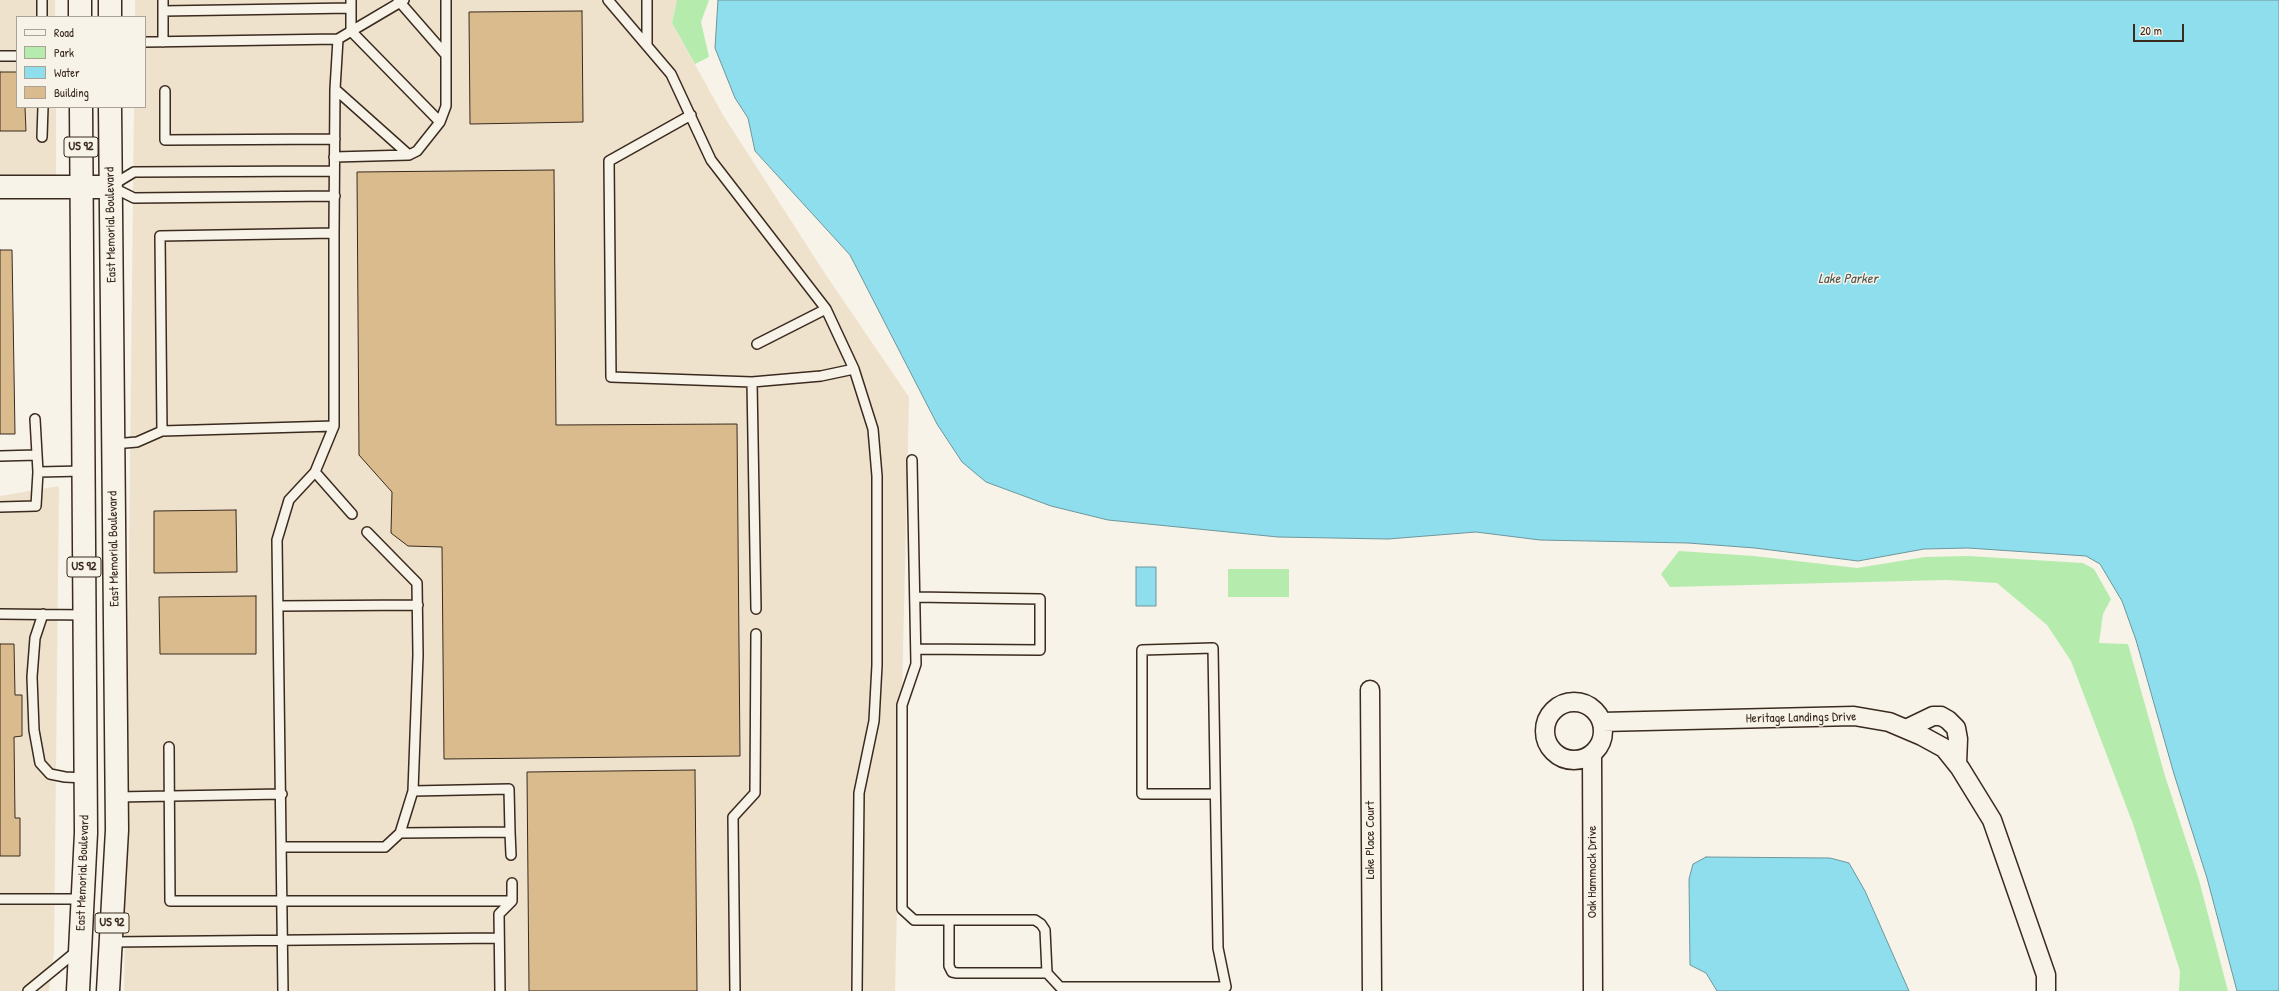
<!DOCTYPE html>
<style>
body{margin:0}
#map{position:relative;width:2279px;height:991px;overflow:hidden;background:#f7f3e8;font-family:"Patrick Hand",sans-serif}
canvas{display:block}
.legend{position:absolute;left:16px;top:16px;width:130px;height:92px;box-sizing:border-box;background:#f7f3e8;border:1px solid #aca397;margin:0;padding:5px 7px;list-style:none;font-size:12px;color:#3b2a1e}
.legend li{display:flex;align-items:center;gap:8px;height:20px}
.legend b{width:20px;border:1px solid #aca397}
.scale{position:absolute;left:2133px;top:24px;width:51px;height:18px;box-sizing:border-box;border:2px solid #3b2a1e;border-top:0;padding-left:5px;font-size:12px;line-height:14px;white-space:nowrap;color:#3b2a1e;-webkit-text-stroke:3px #f7f3e8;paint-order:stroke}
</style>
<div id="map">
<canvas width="2279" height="991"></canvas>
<ul class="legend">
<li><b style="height:5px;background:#f7f3e8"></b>Road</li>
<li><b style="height:11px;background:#b5ecae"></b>Park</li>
<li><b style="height:11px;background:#8fdeee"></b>Water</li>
<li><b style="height:11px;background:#d9bb8d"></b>Building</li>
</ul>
<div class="scale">20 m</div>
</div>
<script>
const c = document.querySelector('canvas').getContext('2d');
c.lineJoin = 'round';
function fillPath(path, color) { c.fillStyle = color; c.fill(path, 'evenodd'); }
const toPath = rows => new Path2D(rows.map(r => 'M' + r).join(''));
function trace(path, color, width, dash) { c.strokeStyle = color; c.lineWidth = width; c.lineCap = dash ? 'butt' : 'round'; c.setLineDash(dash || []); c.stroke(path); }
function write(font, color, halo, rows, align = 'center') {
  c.font = font + ' "Patrick Hand",sans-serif'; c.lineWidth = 3; c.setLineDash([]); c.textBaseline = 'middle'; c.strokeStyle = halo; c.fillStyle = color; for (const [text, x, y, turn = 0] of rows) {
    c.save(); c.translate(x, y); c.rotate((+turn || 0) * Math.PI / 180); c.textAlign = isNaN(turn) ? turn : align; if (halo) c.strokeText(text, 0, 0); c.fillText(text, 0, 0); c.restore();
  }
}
fillPath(toPath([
 [0,0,55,0,55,17,17,17,17,107,56,107,56,178,0,178],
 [135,0,677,0,672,23,723,115,824,272,909,397,895,991,124,991,134,107,145,107,145,17,135,17],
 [59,486,54,953,49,991,0,991,0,496]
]), '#eee2cd');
fillPath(toPath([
 [677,0,709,0,701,22,709,57,695,64,672,23],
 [1679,551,1754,556,1857,568,1925,557,1968,556,2083,563,2094,569,2111,599,2103,614,2099,643,2128,644,2165,776,2199,880,2228,991,2179,991,2180,971,2133,824,2071,661,2047,625,1997,583,1946,580,1670,587,1661,574],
 [1228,569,1289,569,1289,597,1228,597]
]), '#b5ecae');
const water = toPath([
 [718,0,2279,0,2279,991,2237,991,2207,878,2174,774,2136,640,2122,601,2100,564,2086,556,1968,548,1924,549,1858,561,1755,548,1688,543,1540,540,1476,532,1388,539,1278,537,1108,520,1051,506,986,482,962,462,937,424,850,255,755,151,748,118,735,98,715,48,718,0],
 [1136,567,1156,567,1156,606,1136,606,1136,567],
 [1706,857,1830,858,1849,863,1865,891,1909,991,1717,991,1706,973,1690,965,1689,879,1693,864,1706,857]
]);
fillPath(water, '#8fdeee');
trace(water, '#6d969b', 1);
const building = toPath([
 [582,11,583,122,470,124,469,12,582,11],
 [0,72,17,72,17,107,25,107,26,131,0,131,0,72],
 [554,170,556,425,737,424,740,756,444,759,442,547,408,546,391,533,392,492,359,455,357,172,554,170],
 [0,250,12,250,15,434,0,434,0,250],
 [236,510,237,572,154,573,154,511,236,510],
 [256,596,256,654,160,654,159,597,256,596],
 [0,644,14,644,15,695,22,695,22,736,14,737,15,818,20,818,20,856,0,856,0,644],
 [695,770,697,991,529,991,527,772,695,770]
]);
fillPath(building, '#d9bb8d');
trace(building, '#3b2a1e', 1);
const lane = toPath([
 [42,0,42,17],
 [351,0,351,31,440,122],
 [398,0,446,55],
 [608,0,671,74,711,160,826,309,854,369,873,429,877,476,877,665,874,721,859,793,857,991],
 [647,0,647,46],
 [163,11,351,8],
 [338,39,404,0],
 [163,42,163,0],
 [0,56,17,56],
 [335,89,409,155],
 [165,91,165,140,335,139],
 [691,115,609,161,611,377,752,382],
 [42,137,43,107],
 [334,157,409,155,417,151,440,122,446,106,446,0],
 [111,186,134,172,334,171],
 [112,187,134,198,335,196],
 [757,344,826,309],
 [162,431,334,426],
 [113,444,137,442,162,431,160,236,334,233,335,89,338,39,145,42],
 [0,456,37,455],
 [912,460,916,664,902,705,902,909,914,920,1035,920,1041,924,1045,930,1047,973,1060,987,1226,987,1218,948,1213,648,1142,650,1142,794,1215,794],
 [38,472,83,471],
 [315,472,352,514],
 [0,507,36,506,38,472,35,419],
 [915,597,1040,599,1040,650,916,649],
 [278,606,418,605],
 [756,609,752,382,821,376,854,369],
 [0,614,84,615],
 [43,614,35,638,32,677,34,730,40,763,50,774,65,777,85,778],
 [169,747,170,901,512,901],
 [117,797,282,794],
 [510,832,511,855],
 [400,833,510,832,509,789,413,791],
 [282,847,385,847,400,833,413,791,418,655,417,583,367,532],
 [0,899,83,899],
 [949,921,949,966,952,972,957,973,1047,973],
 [111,942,499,938],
 [28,991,78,950],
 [283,991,277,540,289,500,315,472,334,426,334,233],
 [500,991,499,914,512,901,512,883],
 [735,991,733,817,755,793,756,634]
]);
const street = toPath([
 [1370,690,1372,991],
 '1545 731a29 29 0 1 1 58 0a29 29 0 1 1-58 0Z',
 [1602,722,1854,716,1889,722,1922,736,1944,748,1960,768,1992,820,2046,975,2046,991],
 [1906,729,1933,716,1941,716,1948,720,1956,728,1958,739,1957,764],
 [1592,754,1593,991]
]);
const secondary = toPath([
 [0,187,110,187]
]);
const primary = toPath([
 [80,0,80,17],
 [110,0,110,17],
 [78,991,86,833,81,107],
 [108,991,117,830,110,107]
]);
trace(lane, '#3b2a1e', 12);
trace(street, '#3b2a1e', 21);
trace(secondary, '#3b2a1e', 25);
trace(primary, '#3b2a1e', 25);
trace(lane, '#f7f3e8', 9);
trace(street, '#f7f3e8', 18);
trace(secondary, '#f7f3e8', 22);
trace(primary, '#f7f3e8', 22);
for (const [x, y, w] of [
 [81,147,34],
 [84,567,34],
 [112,923,34]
]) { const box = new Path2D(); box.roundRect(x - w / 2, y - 10, w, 20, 3); c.fillStyle = '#f7f3e8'; c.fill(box); trace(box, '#3b2a1e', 1); }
write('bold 12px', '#3b2a1e', null, [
 ["US 92",81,147],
 ["US 92",84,567],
 ["US 92",112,923]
]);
write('13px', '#3b2a1e', '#f7f3e8', [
 ["East Memorial Boulevard",111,225,-91],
 ["East Memorial Boulevard",114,549,-91],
 ["Heritage Landings Drive",1801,718,-1],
 ["Lake Place Court",1371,840,-90],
 ["Oak Hammock Drive",1593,872,-90],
 ["East Memorial Boulevard",83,873,-88]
]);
write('italic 14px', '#505752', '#f7f3e8', [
 ["Lake Parker",1848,279]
]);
</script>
